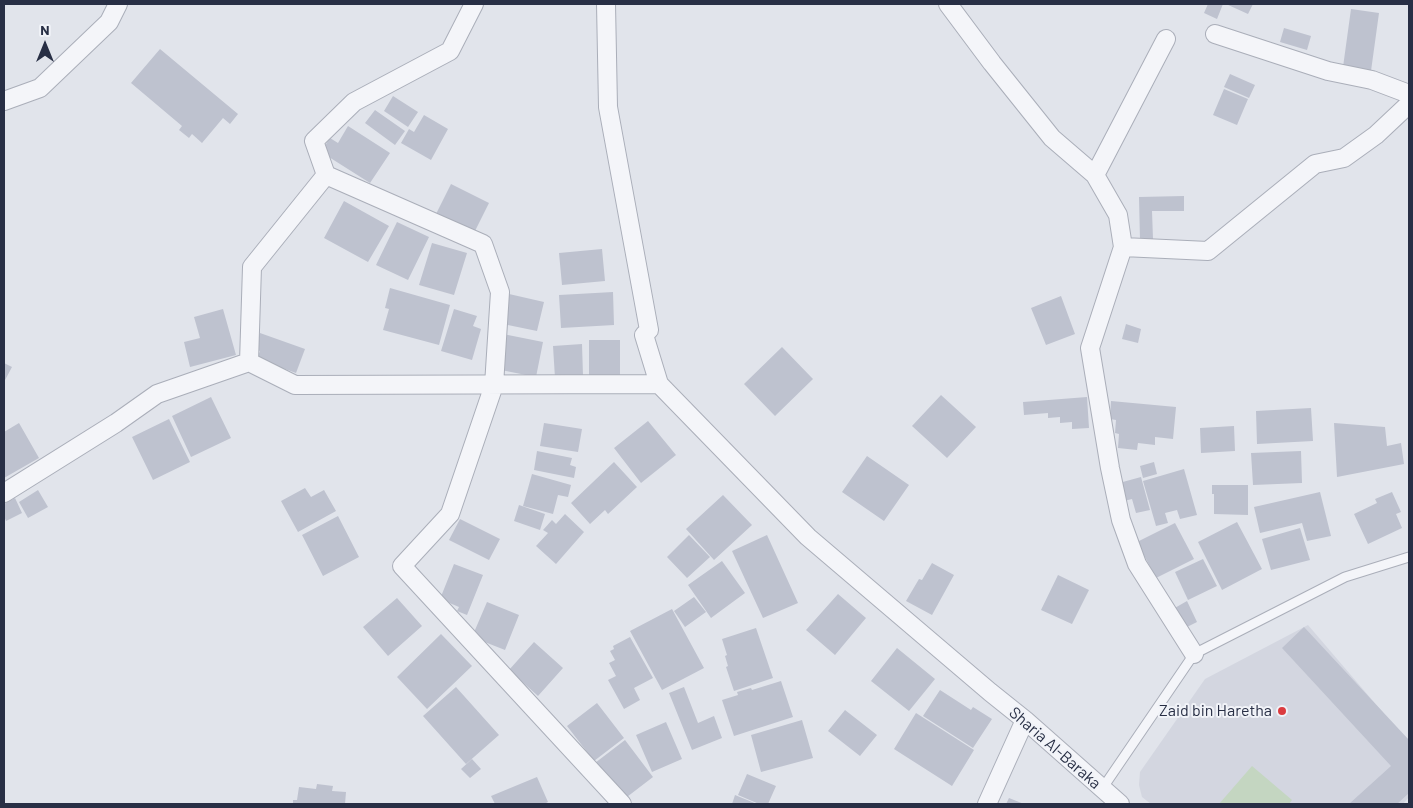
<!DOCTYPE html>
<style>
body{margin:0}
#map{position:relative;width:1413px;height:808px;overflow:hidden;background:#e1e4eb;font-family:Barlow,sans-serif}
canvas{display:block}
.frame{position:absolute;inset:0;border:5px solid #282f45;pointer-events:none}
.north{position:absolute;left:20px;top:20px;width:50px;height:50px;-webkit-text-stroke:4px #f1f3f8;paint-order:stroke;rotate:0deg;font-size:14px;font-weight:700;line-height:20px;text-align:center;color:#282f45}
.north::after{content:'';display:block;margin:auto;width:18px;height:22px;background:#282f45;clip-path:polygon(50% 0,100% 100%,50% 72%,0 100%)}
</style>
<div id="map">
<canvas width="1413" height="808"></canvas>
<div class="frame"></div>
<div class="north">N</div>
</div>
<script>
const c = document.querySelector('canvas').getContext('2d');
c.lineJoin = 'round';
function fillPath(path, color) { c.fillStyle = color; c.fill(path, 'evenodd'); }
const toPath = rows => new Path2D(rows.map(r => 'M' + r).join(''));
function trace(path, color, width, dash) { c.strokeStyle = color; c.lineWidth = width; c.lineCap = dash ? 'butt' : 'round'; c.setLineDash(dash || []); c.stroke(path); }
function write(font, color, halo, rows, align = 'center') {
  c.font = font + ' Barlow,sans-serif'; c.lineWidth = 4; c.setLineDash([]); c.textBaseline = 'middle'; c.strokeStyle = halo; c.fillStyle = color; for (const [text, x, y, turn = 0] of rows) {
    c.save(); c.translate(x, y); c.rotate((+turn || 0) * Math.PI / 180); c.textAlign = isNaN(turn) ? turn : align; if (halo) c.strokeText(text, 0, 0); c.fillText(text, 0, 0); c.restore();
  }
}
fillPath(toPath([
 [1308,625,1409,743,1409,797,1403,804,1151,804,1142,797,1139,785,1140,772,1205,679]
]), '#d3d6e0');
fillPath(toPath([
 [1252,766,1292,800,1289,804,1219,804]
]), '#c4d6c1');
fillPath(toPath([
 [1208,4,1223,4,1217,19,1204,13],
 [1226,4,1253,4,1248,14],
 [1351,9,1379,13,1371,71,1343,67],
 [1284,28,1311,36,1307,50,1280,42],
 [160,49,238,114,230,124,223,118,202,143,192,134,189,138,179,130,182,126,131,83],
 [1230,74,1255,85,1249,98,1224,87],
 [1224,89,1248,99,1237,125,1213,115],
 [393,96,418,112,408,127,384,111],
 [375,110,405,131,395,145,365,123],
 [424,115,448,129,431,160,401,143,409,129,414,132],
 [348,126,390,153,370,183,321,152,330,138,338,143],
 [451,184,489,203,471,239,433,220],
 [1184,196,1184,211,1152,211,1153,239,1140,240,1139,197],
 [344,201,389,226,368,262,324,238],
 [397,222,429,237,408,280,376,265],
 [432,243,467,253,454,295,419,285],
 [602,249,605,281,562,285,559,253],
 [390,288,450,305,439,345,383,330,389,309,385,308],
 [613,292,614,325,561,328,559,295],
 [509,294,544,302,537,331,503,324],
 [1061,296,1075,334,1046,345,1031,308],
 [223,309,236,355,190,367,184,342,200,338,194,317],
 [454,309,477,316,473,326,481,329,472,360,441,351],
 [1126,324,1141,329,1138,343,1122,339],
 [260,333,305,349,296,373,257,359,260,351,255,349],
 [503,334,543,342,536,377,496,369],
 [589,340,620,340,620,380,589,380],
 [582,344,583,376,555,378,553,346],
 [782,347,813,379,775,416,744,384],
 [4,363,12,367,4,382],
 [941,395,976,427,947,458,912,426],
 [211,397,231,438,191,457,172,416],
 [1087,397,1089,428,1072,429,1072,422,1060,423,1060,417,1048,418,1048,413,1024,415,1023,402],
 [1111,401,1176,407,1173,439,1155,437,1155,445,1138,443,1137,450,1118,448,1119,434,1115,433,1116,420,1110,419],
 [1311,408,1313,441,1257,444,1256,411],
 [169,419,190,462,153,480,132,437],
 [648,421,676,455,641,483,614,448],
 [19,423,39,458,4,478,4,432],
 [544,423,582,429,578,452,540,446],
 [1334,423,1385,427,1387,446,1401,443,1404,464,1337,477],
 [1234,426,1235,451,1201,453,1200,428],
 [537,451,572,458,570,465,576,467,574,478,534,470],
 [1301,451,1302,483,1253,485,1251,453],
 [867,456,909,485,884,521,842,492],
 [614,462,637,487,608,514,605,510,590,524,571,503],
 [1154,462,1157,474,1143,478,1140,466],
 [1184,469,1197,515,1180,519,1177,510,1165,513,1168,523,1156,526,1143,481],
 [532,474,571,485,568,497,558,495,553,514,523,506],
 [1141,477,1150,510,1136,513,1132,499,1124,501,1119,483],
 [1212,485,1248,485,1248,515,1214,514,1214,494,1212,494],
 [305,488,311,497,324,490,336,511,298,532,281,501],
 [38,490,48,507,28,518,19,502],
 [1320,492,1331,536,1307,541,1302,523,1260,533,1254,507],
 [1392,492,1401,512,1396,514,1402,528,1368,544,1354,514,1377,503,1375,499],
 [723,495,752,525,714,560,686,529],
 [15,498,22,513,6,521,4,516,4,504],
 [519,505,545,514,540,530,514,521],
 [565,514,584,532,556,564,536,546,548,533,543,530,552,520,556,524],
 [338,516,359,557,323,576,302,535],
 [460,519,500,539,489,560,449,540],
 [1237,522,1262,569,1222,590,1198,542],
 [1175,523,1194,559,1156,578,1137,542],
 [1300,528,1310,560,1271,570,1262,539],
 [689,535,710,557,687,578,667,557],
 [767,535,798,603,763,618,732,551],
 [1203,559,1217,586,1188,600,1175,572],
 [722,561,745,593,711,618,688,585],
 [932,563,954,575,932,615,906,601,919,579,922,580],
 [454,564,483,575,467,615,457,611,459,607,440,599],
 [1058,575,1089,590,1072,624,1041,610],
 [838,594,866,618,835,655,806,630],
 [694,597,706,612,685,627,674,611],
 [397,598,422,626,388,656,363,627],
 [1187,601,1197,622,1183,629,1173,609],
 [487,602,519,615,505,650,472,637],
 [672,609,704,668,662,690,630,631],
 [1304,627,1409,740,1409,793,1397,804,1349,804,1391,766,1282,648],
 [756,628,773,678,734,691,726,667,728,666,725,656,727,655,722,639],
 [441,634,472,666,427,709,397,677],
 [630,637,653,678,634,688,640,700,624,709,608,680,616,676,609,663,615,660,610,651,614,649,613,646],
 [534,642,563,668,538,696,509,670],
 [897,648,935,679,909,711,871,681],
 [781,681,793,717,734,736,722,700,738,695,737,692,751,688,752,690],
 [456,687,499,735,466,764,423,716],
 [684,687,698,723,714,716,722,738,692,750,669,693],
 [940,690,971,710,973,707,992,719,973,748,923,716],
 [597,703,624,738,594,761,567,726],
 [845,710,877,735,860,756,828,731],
 [916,713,974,750,952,786,894,749],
 [802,720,813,758,761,772,751,735],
 [666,722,682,759,652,772,636,735],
 [625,740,653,777,623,800,595,763],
 [472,759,481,769,470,778,461,769],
 [747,774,776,786,768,804,759,804,738,795],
 [537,777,548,802,544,804,495,804,491,796],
 [317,784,333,786,332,791,346,792,345,804,293,804,293,800,297,800,299,787,316,789],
 [735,795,757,804,732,804],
 [1009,798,1024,804,1006,804]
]), '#bec2cf');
const lane = toPath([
 [1102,789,1194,654,1345,577,1409,557]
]);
const street = toPath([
 [606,4,608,107,649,330,644,335,659,384,808,537,990,692,1025,720,1120,804],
 [948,4,992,63,1052,138,1095,175,1118,215,1123,247,1090,348,1110,468,1121,520,1137,564,1194,654],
 [1215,34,1328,71,1372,80,1409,94],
 [4,101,40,88,109,22,118,4],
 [326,175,483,244,500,292,494,385,450,514,402,566,622,804],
 [1095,175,1166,39],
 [1123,247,1208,251,1315,164,1344,158,1376,135,1409,104],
 [249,362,252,267,326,175,314,141,354,102,450,51,474,4],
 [4,493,116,423,157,394,249,362,295,385,659,384],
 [987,804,1025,720]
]);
trace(lane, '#aaaeb9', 11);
trace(street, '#aaaeb9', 20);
trace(lane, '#f4f5f9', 9);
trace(street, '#f4f5f9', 18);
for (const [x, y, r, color] of [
 [1282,711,5,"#db3b3f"]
]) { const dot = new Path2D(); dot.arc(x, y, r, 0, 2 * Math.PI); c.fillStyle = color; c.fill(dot); trace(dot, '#f1f3f8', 2); }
write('16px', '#282f45', '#f1f3f8', [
 ["Zaid bin Haretha",1272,711]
], 'right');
write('16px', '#282f45', '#f1f3f8', [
 ["Sharia Al-Baraka",1055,748,41]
]);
</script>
